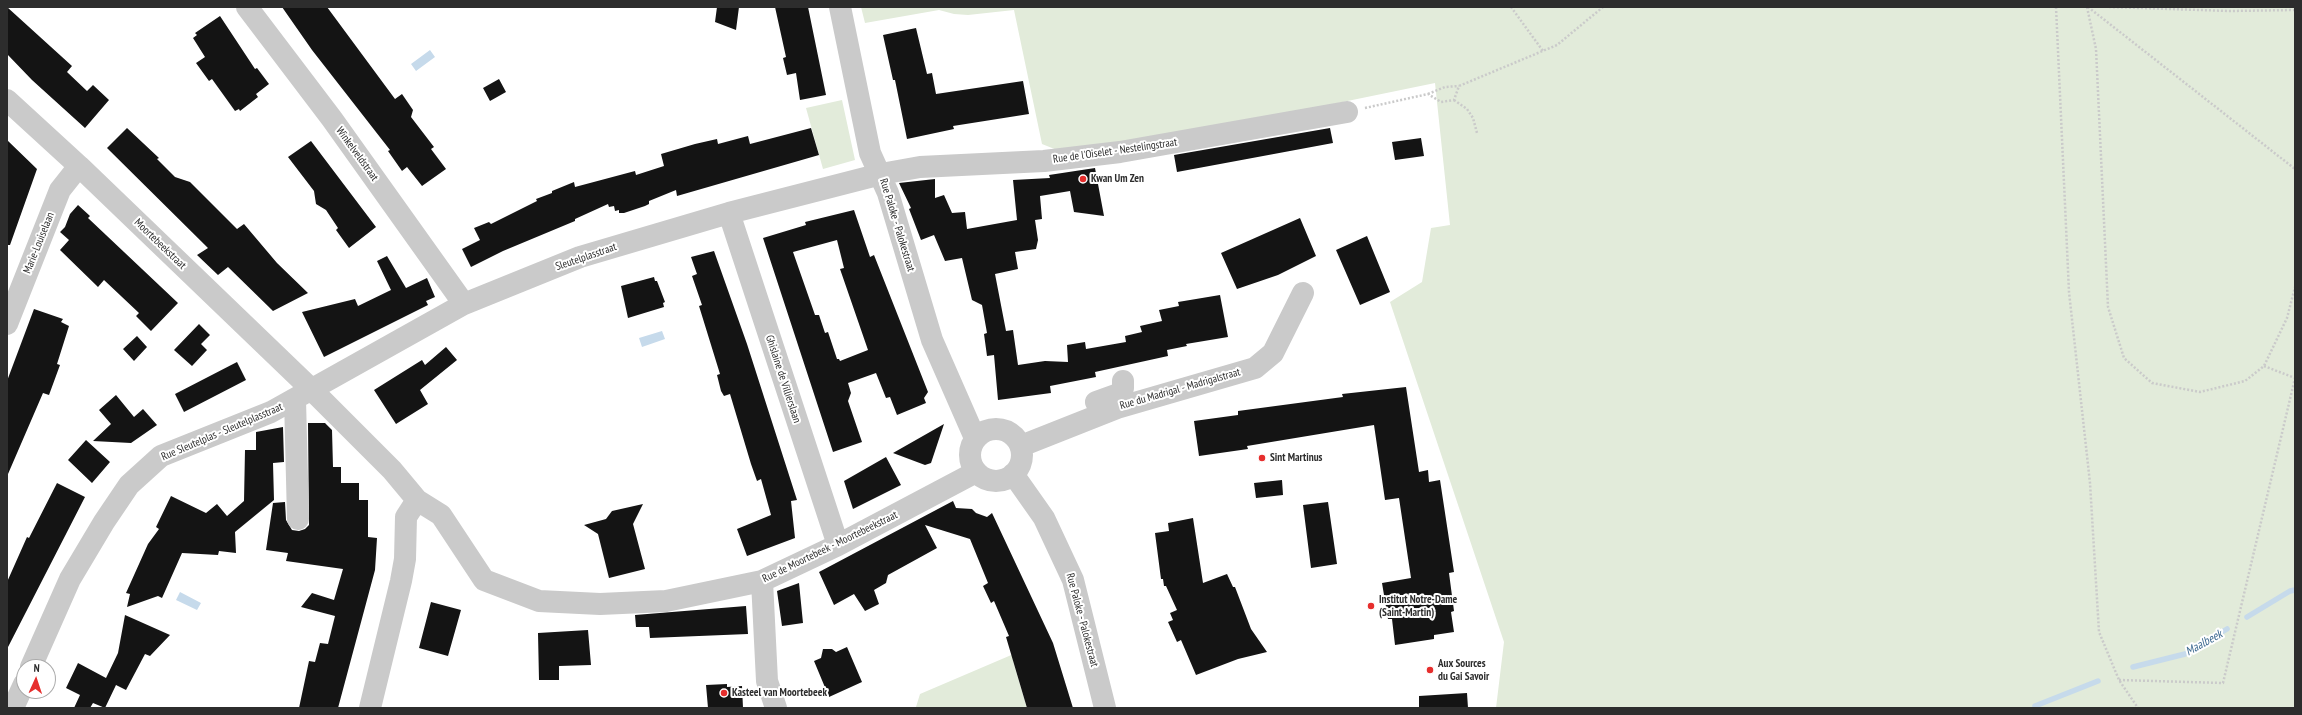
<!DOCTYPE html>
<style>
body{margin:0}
#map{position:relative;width:2302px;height:715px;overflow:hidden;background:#fff;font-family:"PT Sans Narrow",sans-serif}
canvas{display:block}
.frame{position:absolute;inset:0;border:8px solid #2d2d2d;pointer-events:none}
.north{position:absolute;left:16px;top:659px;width:40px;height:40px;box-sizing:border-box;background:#fff;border:1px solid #ababab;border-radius:50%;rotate:3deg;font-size:11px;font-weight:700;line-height:16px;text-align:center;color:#2d2d2d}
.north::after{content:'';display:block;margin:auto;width:14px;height:18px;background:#e62e2d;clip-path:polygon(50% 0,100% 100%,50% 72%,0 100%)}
</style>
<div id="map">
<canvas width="2302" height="715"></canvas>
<div class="frame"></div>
<div class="north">N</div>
</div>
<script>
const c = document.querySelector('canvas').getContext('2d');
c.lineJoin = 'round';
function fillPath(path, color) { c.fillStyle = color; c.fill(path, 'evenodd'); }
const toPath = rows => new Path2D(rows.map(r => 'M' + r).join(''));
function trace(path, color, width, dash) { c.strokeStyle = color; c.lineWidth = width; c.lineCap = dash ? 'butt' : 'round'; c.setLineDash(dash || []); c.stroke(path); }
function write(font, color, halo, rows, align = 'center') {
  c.font = font + ' "PT Sans Narrow",sans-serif'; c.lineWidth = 4; c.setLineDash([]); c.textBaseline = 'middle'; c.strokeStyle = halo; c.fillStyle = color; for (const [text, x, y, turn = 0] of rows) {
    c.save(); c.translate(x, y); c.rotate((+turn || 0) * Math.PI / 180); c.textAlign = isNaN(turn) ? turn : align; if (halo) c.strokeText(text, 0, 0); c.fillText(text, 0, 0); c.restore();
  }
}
fillPath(toPath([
 [861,7,2295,7,2295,708,1496,708,1504,642,1390,302,1422,282,1431,228,1450,225,1435,83,1328,105,1091,148,1057,150,1042,144,1014,10,968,15,954,14,939,10,865,23],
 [842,100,855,160,823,169,806,108],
 [1016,653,1018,658,1013,661,1027,708,912,708,916,707,920,694]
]), '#e2ebda');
fillPath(toPath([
 [430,50,435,57,416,71,411,64],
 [662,331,665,339,642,347,639,338],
 [180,592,201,603,197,610,176,600]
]), '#c6daeb');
trace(toPath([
 [2247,617,2290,591,2295,590],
 [2133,667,2185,654,2227,629],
 [2035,706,2098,681]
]), '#c6daeb', 5.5);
fillPath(toPath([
 [7,7,72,66,67,72,87,91,93,85,109,100,85,128,32,80,7,54],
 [282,7,327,7,395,99,402,94,413,110,411,117,434,147,431,149,446,169,422,186,407,167,402,171,388,151,390,150,312,50],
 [717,7,739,7,736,30,715,22],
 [775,7,808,7,826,95,800,100,796,73,787,75,783,58,786,57],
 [220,16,255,69,257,68,269,84,256,94,258,97,240,111,239,109,235,111,212,79,209,81,196,63,205,57,193,38,197,35,195,33],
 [916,28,927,74,932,73,936,94,1023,81,1029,114,953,126,954,129,907,139,895,80,893,80,883,35],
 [499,79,506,92,490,101,483,88],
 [127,128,159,158,157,159,175,177,190,182,237,229,244,224,277,263,308,293,273,311,228,267,218,275,197,255,208,248,107,148],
 [811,128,819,155,677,196,676,190,649,201,649,204,645,206,624,213,619,213,619,210,615,211,614,206,609,207,608,204,575,219,575,221,503,251,471,267,462,249,480,240,474,228,489,222,491,224,537,201,536,199,552,193,552,191,574,182,575,187,635,171,636,175,664,166,661,154,695,144,717,139,718,144,748,136,750,144],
 [1330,128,1333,143,1177,172,1174,155],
 [1421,138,1424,156,1395,160,1392,142],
 [7,140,37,169,10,245,7,245],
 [311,141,376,227,349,248,336,230,338,228,326,210,316,204,314,191,288,157],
 [1095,168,1104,216,1074,212,1070,191,1040,196,1042,219,1035,220,1038,240,1036,249,1015,252,1018,269,995,274,1006,331,1013,330,1018,365,1045,361,1068,362,1067,345,1085,342,1086,349,1126,342,1125,336,1142,332,1140,326,1162,321,1159,310,1179,306,1178,302,1220,295,1228,337,1186,344,1187,346,1167,350,1168,356,1095,372,1096,377,1050,386,1051,393,998,400,994,355,987,356,984,334,987,333,982,305,972,300,962,258,945,261,934,235,921,240,909,209,911,208,899,183,935,179,935,198,944,195,952,213,965,212,967,229,1017,220,1013,180,1050,178,1049,175],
 [78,205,90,216,88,218,178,303,151,331,136,316,139,313,104,280,98,287,60,250,69,240,60,232,65,227,70,214],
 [854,210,870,257,874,255,928,392,924,398,926,403,897,415,890,397,886,398,876,373,848,383,851,393,848,401,862,442,833,452,763,238,806,225,805,222],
 [837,240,844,268,840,269,868,350,840,361,839,359,837,359,828,332,825,333,819,315,815,315,793,252],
 [1300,218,1316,256,1278,275,1237,289,1221,253],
 [1367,236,1390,292,1360,305,1336,250],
 [714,251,747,344,797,500,791,501,795,538,747,556,737,529,771,515,761,479,757,481,751,464,730,394,724,396,721,391,717,375,720,374,699,306,702,305,692,276,697,274,691,257],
 [387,256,406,288,427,278,435,297,426,301,428,305,324,357,302,312,355,299,358,306,391,290,377,261],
 [654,277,655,281,657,281,665,302,663,303,664,307,628,318,621,286],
 [34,309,63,319,61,322,69,326,57,364,60,365,49,395,43,393,8,474,7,381],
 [199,324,210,335,201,344,207,350,192,366,174,350],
 [137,336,147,347,134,361,123,349],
 [446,347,457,360,420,390,428,404,396,424,374,390,422,360,425,365],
 [237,362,246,380,184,412,175,394],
 [1406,387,1419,472,1428,470,1429,482,1440,480,1454,572,1449,573,1454,611,1451,612,1454,632,1434,635,1434,639,1395,645,1392,619,1388,619,1382,583,1411,578,1399,498,1385,500,1374,425,1247,446,1248,449,1199,456,1194,421,1238,415,1238,411,1343,397,1342,394],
 [116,395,134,417,143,409,157,425,131,443,93,441,111,424,99,410],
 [308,423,325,423,332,430,333,467,341,467,341,483,359,483,359,500,368,500,368,537,377,538,375,570,338,708,299,708,309,661,315,662,320,643,328,644,335,616,301,607,312,593,334,600,343,569,286,561,288,553,266,550,273,503,285,502,286,520,292,530,299,531,305,529,309,525],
 [944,424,931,463,925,465,893,453],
 [283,427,284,462,273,463,274,500,235,532,236,553,219,551,218,555,182,553,162,598,158,596,127,607,130,594,126,593,148,544,159,529,156,527,171,496,206,513,217,504,227,516,244,501,245,450,256,450,256,432],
 [86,440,110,462,92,483,68,460],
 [886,457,901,485,853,509,844,481],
 [1282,480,1283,495,1256,498,1254,483],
 [57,483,85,497,7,649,7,582,27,537,29,538],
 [953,501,956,508,972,509,976,513,987,517,992,513,1053,643,1073,708,1027,708,1006,637,1009,636,994,601,991,603,983,586,988,583,970,539,925,525,937,548,888,575,886,583,874,590,879,604,865,611,854,594,834,605,819,572],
 [1328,502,1337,564,1311,568,1303,505],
 [643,504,633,524,645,569,609,578,598,534,584,525,606,519,612,511],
 [1193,518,1203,583,1227,574,1233,587,1235,587,1251,629,1267,652,1238,659,1196,675,1181,640,1177,642,1168,622,1173,620,1170,613,1177,610,1166,586,1164,586,1163,579,1161,579,1155,533,1169,531,1168,523],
 [799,583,803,623,782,626,777,591],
 [431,602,461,610,448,656,419,648],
 [746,606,748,634,650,638,649,627,636,627,635,615],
 [125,615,170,635,150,656,145,654,126,690,116,685,105,708,93,703,90,708,74,708,80,695,66,688,78,663,106,678,118,653],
 [588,630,591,665,559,666,559,680,539,680,538,633],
 [847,647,862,682,829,697,814,661,821,658,823,649,832,649,836,652],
 [727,684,727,687,742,686,743,708,708,708,706,685],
 [1467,693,1468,708,1419,708,1419,696]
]), '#141414');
trace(toPath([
 [1511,7,1543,51],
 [2056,7,2069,292,2090,483,2099,632,2119,680,2138,708],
 [2087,7,2096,49,2108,307,2124,358,2152,383,2200,392,2245,381,2264,366,2287,318,2295,287],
 [2088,7,2295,169],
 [2109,7,2230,11,2295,10],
 [1428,94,1445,87,1459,86],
 [1454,100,1467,109,1473,118,1477,133],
 [1365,108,1428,94,1441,102,1454,100,1459,86,1557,45,1603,7],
 [2264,366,2295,378],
 [2119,680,2223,683,2295,378]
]), '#cacaca', 2.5, [2, 2]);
trace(toPath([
 [247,7,332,119,464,304],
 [840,7,870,153,888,193,932,340,975,438],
 [7,100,79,166,311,389,392,470,417,500,441,515,484,580,539,601,600,604,666,601,762,581,838,545,976,472],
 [729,213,838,545],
 [7,324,60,190,79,166],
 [295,399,298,519],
 [1096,402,1121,393,1123,388,1123,381],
 '970 455a26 26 0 1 1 52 0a26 26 0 1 1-52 0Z',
 [1021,446,1117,408,1255,368,1273,353,1303,293],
 [1013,474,1044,518,1073,580,1105,708],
 [762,581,767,681,776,708],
 [31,667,70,579,104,522,129,485,161,456,271,412,464,304,580,257,729,213,881,174,920,167,1044,161,1120,152,1347,112],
 [13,708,24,684],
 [370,708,401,581,405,559,406,517,417,500]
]), '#cacaca', 22);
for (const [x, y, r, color] of [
 [1083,179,4,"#e62e2d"],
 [1262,458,4,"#e62e2d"],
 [1371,606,4,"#e62e2d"],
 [1430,670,4,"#e62e2d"],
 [724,693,4,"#e62e2d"]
]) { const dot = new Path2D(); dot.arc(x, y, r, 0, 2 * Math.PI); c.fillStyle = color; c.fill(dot); trace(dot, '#fff', 1.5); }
write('11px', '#2d2d2d', '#fff', [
 ["Rue de l'Oiselet - Nestelingstraat",1115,151,-8],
 ["Winkelveldstraat",357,154,54],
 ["Rue Paloke - Palokestraat",897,225,73],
 ["Marie-Louiselaan",39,243,-68],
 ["Moortebeekstraat",160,244,44],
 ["Sleutelplasstraat",586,257,-19],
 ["Ghislaine de Villierslaan",783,379,72],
 ["Rue du Madrigal - Madrigalstraat",1180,389,-16],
 ["Rue Sleutelplas - Sleutelplasstraat",222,432,-23],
 ["Rue de Moortebeek - Moortebeekstraat",830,547,-26],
 ["Rue Paloke - Palokestraat",1082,620,75]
]);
write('bold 11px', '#2d2d2d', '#fff', [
 ["Kwan Um Zen",1091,179],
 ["Sint Martinus",1270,458],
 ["Institut Notre-Dame",1379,600],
 ["(Saint-Martin)",1379,613],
 ["Aux Sources",1438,664],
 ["du Gai Savoir",1438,677],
 ["Kasteel van Moortebeek",732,693]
], 'left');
write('italic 12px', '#3b688f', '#fff', [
 ["Maalbeek",2204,643,-29]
]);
</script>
